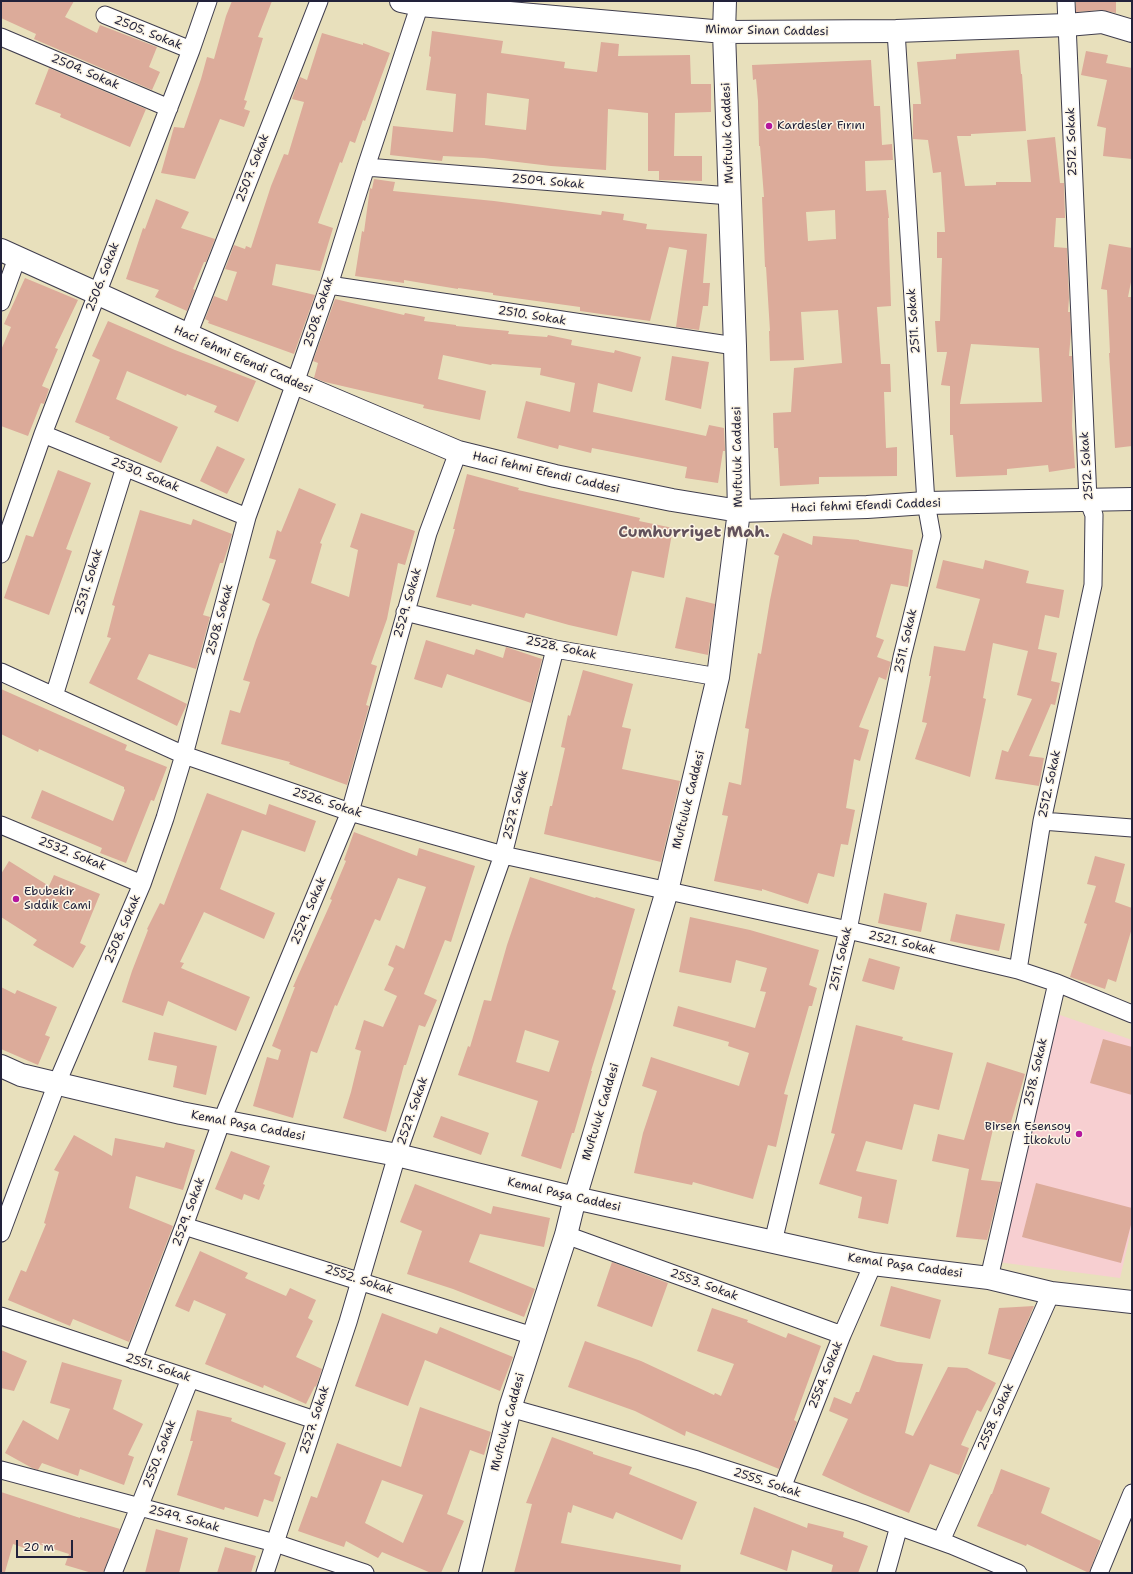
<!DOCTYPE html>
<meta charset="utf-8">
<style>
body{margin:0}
#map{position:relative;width:1133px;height:1574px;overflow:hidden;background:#e8e0bc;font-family:"Shantell Sans",sans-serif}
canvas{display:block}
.frame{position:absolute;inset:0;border:2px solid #22223b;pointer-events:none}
.scale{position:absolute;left:16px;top:1540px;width:57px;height:18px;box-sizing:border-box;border:2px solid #22223b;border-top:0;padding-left:5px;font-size:12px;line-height:14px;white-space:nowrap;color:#22223b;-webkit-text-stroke:3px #fcf5e5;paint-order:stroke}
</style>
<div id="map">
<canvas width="1133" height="1574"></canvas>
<div class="frame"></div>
<div class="scale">20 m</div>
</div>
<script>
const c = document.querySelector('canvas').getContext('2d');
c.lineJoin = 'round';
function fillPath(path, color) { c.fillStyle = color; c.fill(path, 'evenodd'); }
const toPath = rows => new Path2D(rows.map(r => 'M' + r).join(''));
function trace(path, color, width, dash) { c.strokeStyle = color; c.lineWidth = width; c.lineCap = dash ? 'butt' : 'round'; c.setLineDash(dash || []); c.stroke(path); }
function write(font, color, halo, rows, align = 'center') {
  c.font = font + ' "Shantell Sans",sans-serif'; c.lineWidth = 3; c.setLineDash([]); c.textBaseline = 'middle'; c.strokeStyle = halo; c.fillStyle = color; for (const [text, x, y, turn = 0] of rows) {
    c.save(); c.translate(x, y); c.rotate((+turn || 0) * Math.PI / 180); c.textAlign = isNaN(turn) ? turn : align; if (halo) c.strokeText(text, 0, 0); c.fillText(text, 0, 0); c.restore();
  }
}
fillPath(toPath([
 [1060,1015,1132,1040,1132,1227,1120,1278,990,1261]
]), '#f7cfd1');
fillPath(toPath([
 [1,1,74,1,65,17,97,33,100,25,157,47,149,67,160,72,152,90,34,39,36,34,1,18],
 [232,1,272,1,258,37,263,38,244,100,247,101,244,109,250,111,244,127,220,119,195,179,161,173,174,127,184,128,201,79,207,57,214,59,226,16],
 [1076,1,1116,1,1116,13,1101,10,1076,12],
 [432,31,503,41,501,53,565,62,564,68,597,72,601,42,619,44,618,56,690,55,691,84,711,84,711,112,675,113,674,156,702,156,702,181,659,180,659,171,648,171,648,113,608,109,606,170,551,166,484,158,443,156,442,161,390,155,393,126,453,132,456,94,426,90,431,57,429,56],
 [487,93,529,99,526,130,485,125],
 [322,33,363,45,363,43,390,53,365,121,363,120,355,143,350,141,342,163,340,162,318,223,333,228,320,271,276,264,272,285,315,295,294,354,208,323,209,321,205,319,214,296,227,301,237,272,225,269,234,245,245,249,246,246,251,248,271,186,284,154,288,155,304,102,292,99,296,87,300,77,307,80],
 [1019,50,1021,74,1022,74,1026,131,971,134,971,136,957,136,965,186,996,185,996,182,1031,182,1027,140,1055,137,1060,183,1064,183,1065,218,1056,218,1054,247,1067,248,1069,298,1068,312,1070,312,1071,332,1069,356,1072,356,1073,390,1072,426,1075,468,1049,472,1048,465,1007,469,1007,475,956,477,953,435,950,435,950,386,941,385,947,352,937,352,935,321,940,321,942,258,937,258,937,232,945,232,941,172,933,173,928,140,913,139,913,104,921,104,917,62,956,59,956,54],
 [971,344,1039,348,1042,402,960,404],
 [1086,51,1108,55,1106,63,1132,68,1132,159,1103,156,1106,128,1097,126,1107,80,1081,75],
 [871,60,874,106,880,106,882,145,892,144,893,160,865,161,866,191,886,190,889,218,888,218,891,306,877,307,881,364,890,364,891,392,884,392,886,448,897,447,897,476,819,477,819,484,780,486,778,448,774,448,773,413,791,412,794,368,842,363,838,310,801,312,804,360,770,361,769,331,770,331,766,267,765,267,762,197,764,197,760,146,759,146,758,101,756,79,753,80,752,65],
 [835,210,836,239,808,241,806,212],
 [49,68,146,109,130,147,60,117,61,114,35,104],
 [374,179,395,182,393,191,494,201,601,215,602,211,624,214,623,220,647,224,646,229,707,234,703,283,710,283,708,306,703,306,699,330,676,327,687,250,669,247,650,321,580,311,580,307,493,295,493,293,458,288,458,289,404,280,404,283,355,276,362,231,364,232,370,188,372,189],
 [156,199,189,212,181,228,215,239,206,262,204,262,193,289,195,290,187,311,155,297,159,290,126,279,143,228,145,229],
 [1109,244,1132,248,1132,277,1128,297,1132,297,1132,446,1115,448,1109,353,1110,353,1107,290,1101,289],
 [25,278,78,300,55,348,58,349,42,386,49,389,44,404,41,403,28,436,1,426,1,350,11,327,4,324],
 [335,299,404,315,405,313,425,317,424,321,456,325,456,326,509,331,508,334,547,337,548,335,572,340,571,345,614,353,615,350,641,357,632,392,598,383,593,412,706,436,709,425,724,428,725,449,725,451,723,451,718,483,685,478,687,467,592,448,591,453,559,445,558,449,517,438,526,401,570,412,575,383,540,375,541,368,492,364,491,365,443,355,438,379,486,391,480,420,423,408,424,405,325,382,314,378,318,363,313,361],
 [108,321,175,350,256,381,238,422,214,412,217,406,187,394,186,396,127,371,116,399,178,427,161,463,109,439,110,437,75,422,100,360,92,356],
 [672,356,709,362,701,409,665,400],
 [217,446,245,459,227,494,200,481],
 [58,470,91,483,66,549,72,551,49,615,4,598,26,535,33,537],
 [467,474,519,488,518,490,640,518,639,521,673,528,664,578,632,571,617,636,569,625,526,613,524,618,472,604,471,606,436,597,455,529,453,529],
 [299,488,336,504,320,543,322,544,311,583,349,597,358,550,350,547,361,513,415,531,405,565,398,563,387,619,371,664,377,666,366,705,369,706,347,785,289,764,290,762,221,744,230,710,240,713,250,682,243,680,256,640,270,604,262,600,276,560,269,558,277,530,281,532],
 [140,510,191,525,193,519,232,534,228,548,223,563,220,563,203,615,210,617,196,669,149,654,137,679,187,704,177,726,89,683,111,638,107,637,115,606,112,605],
 [783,533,812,545,813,536,859,540,859,541,913,550,908,587,891,584,876,637,884,640,877,657,891,662,886,680,879,677,859,727,869,730,860,761,854,759,846,808,855,810,848,845,841,844,834,877,818,873,808,904,762,889,762,891,714,881,728,816,722,815,729,782,741,785,749,729,745,728,754,676,758,653,761,654,770,600,779,556,774,554],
 [943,560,983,569,985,560,1029,571,1026,583,1064,590,1059,618,1045,615,1038,649,1057,653,1051,681,1060,683,1055,705,1051,704,1029,756,1044,758,1039,786,995,779,1002,750,1008,752,1032,699,1017,695,1028,651,993,643,983,698,986,699,970,777,915,759,927,723,922,722,931,676,929,676,934,646,965,651,980,599,936,588],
 [686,597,715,604,708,655,675,648],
 [426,640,474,655,476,649,503,658,506,647,542,659,531,703,447,674,442,688,414,679],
 [583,670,633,684,622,727,631,729,622,769,680,781,661,862,544,834,550,806,552,806,565,748,561,747,568,715,570,716],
 [1,689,127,745,125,750,167,767,154,801,151,800,126,863,100,853,102,848,31,818,42,790,113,821,125,790,124,789,124,787,39,749,38,752,1,734],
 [207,793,266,815,269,804,316,821,305,852,242,830,220,889,275,913,264,939,204,912,180,962,184,963,181,968,250,997,236,1031,168,1001,163,1016,122,1002,132,971,148,930,147,929,160,903,164,905],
 [354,832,417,856,419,848,475,866,451,942,445,940,424,994,437,1000,425,1027,419,1025,406,1065,404,1065,386,1132,343,1118,351,1092,361,1051,355,1049,364,1020,383,1027,397,996,384,990,394,968,388,965,396,945,404,949,426,887,398,878,380,921,375,919,337,1006,335,1005,317,1053,311,1051,293,1118,253,1106,267,1057,278,1060,281,1050,272,1046,295,987,293,987,332,900,330,899,346,861,344,860],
 [1095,856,1125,864,1115,902,1132,908,1132,928,1116,982,1108,979,1105,989,1070,977,1087,924,1084,923,1096,886,1087,884],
 [9,861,49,886,54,875,100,894,80,943,86,946,73,968,33,945,37,940,1,917,1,874],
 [530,877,595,898,596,897,635,909,612,989,616,991,591,1071,592,1071,574,1133,572,1133,561,1169,521,1156,538,1101,458,1075,468,1046,470,1047,484,1000,491,1001,507,945],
 [525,1030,559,1041,549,1072,516,1062],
 [884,893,927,903,921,932,878,923],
 [956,914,1005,924,999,951,950,941],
 [690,917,750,930,819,950,809,985,817,988,812,1006,809,1006,784,1094,788,1095,776,1147,768,1145,753,1199,693,1182,692,1185,634,1173,643,1133,657,1091,642,1086,651,1057,739,1086,749,1053,728,1046,729,1042,673,1026,678,1006,755,1028,766,992,760,991,767,968,736,960,731,983,679,972],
 [869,958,900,967,894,990,862,981],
 [1,987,15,994,17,990,57,1007,45,1035,50,1037,38,1065,1,1049],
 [856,1025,903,1037,902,1040,953,1053,939,1110,914,1104,902,1150,866,1141,856,1171,897,1180,888,1224,858,1218,862,1197,819,1184,835,1134,831,1133],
 [154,1032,217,1046,206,1095,173,1087,177,1066,148,1060],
 [1103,1039,1132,1047,1132,1095,1090,1083],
 [987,1062,1025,1074,1009,1129,994,1125,981,1180,1001,1182,987,1240,956,1237,969,1169,932,1161,938,1134,964,1140],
 [441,1116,489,1133,481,1155,433,1137],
 [74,1135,112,1156,115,1138,164,1148,166,1142,195,1150,183,1190,136,1176,129,1208,173,1226,129,1342,73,1319,70,1326,8,1300,21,1270,26,1272,46,1224,44,1223,59,1172,54,1170],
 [231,1151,270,1166,263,1184,265,1185,259,1200,244,1194,242,1200,215,1189],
 [1036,1183,1132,1208,1132,1221,1121,1263,1022,1237],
 [415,1184,491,1214,493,1206,550,1218,544,1247,480,1234,469,1262,535,1289,524,1317,453,1289,407,1274,422,1231,400,1222],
 [200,1251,248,1273,245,1278,286,1296,290,1288,316,1300,308,1318,313,1321,296,1357,322,1369,316,1387,315,1386,306,1404,264,1385,263,1388,205,1364,226,1314,194,1300,189,1312,175,1306],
 [612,1262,668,1283,652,1327,597,1306],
 [891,1286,941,1300,930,1339,880,1326],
 [1034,1306,1011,1360,988,1354,999,1308],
 [712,1308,748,1320,747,1322,786,1338,788,1333,821,1346,794,1420,797,1422,779,1469,686,1431,685,1436,635,1411,568,1387,585,1341,641,1361,714,1395,715,1393,721,1396,734,1364,697,1351],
 [382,1313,437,1334,440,1327,513,1357,500,1391,425,1360,408,1406,355,1386],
 [1,1350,27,1361,14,1391,1,1388],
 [873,1355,897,1362,923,1364,905,1433,913,1436,948,1367,967,1368,996,1383,981,1412,977,1410,961,1445,969,1448,959,1475,930,1464,909,1513,863,1494,822,1475,848,1419,829,1411,834,1397,851,1404,856,1392,859,1392],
 [62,1362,122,1380,113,1409,143,1424,128,1455,134,1457,124,1485,80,1469,78,1476,42,1463,38,1470,32,1468,5,1453,23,1420,58,1440,70,1409,50,1403],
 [420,1407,491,1432,484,1455,470,1450,447,1514,464,1521,441,1573,431,1573,382,1552,378,1558,346,1541,344,1547,298,1531,311,1496,317,1498,337,1443,401,1467],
 [382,1480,423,1495,403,1543,365,1523],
 [197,1410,232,1418,231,1421,286,1443,274,1474,281,1477,273,1502,264,1499,258,1517,225,1507,224,1510,177,1495,193,1441,190,1441],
 [552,1437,593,1452,593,1454,632,1467,629,1474,697,1502,682,1540,616,1512,613,1519,573,1505,571,1513,568,1512,561,1543,681,1565,680,1573,514,1573,532,1504,526,1503],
 [1001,1469,1050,1488,1041,1513,1101,1541,1089,1573,1027,1544,1026,1546,977,1526,991,1494,992,1494],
 [1,1492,80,1518,80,1517,120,1529,103,1573,92,1573,65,1565,69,1554,38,1544,36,1552,13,1544,5,1572,1,1572],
 [754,1507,807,1528,808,1523,844,1532,843,1537,868,1546,858,1573,831,1573,833,1565,792,1550,787,1571,740,1554],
 [156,1529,188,1538,179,1573,145,1573],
 [225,1547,256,1556,251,1573,217,1573]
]), '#dcab9a');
const minor = toPath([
 [105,15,191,50],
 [1,37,169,108],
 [366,167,730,196],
 [329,285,735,346],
 [1,302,17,258],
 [188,335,319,1],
 [43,434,247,517],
 [1,554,43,434,191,50,208,1],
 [405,612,555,649,718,677],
 [1,672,184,755,350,812,503,855,848,930,1018,970,1057,983,1132,1014],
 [54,696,125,467],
 [1042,821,1132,828],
 [1,825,142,884],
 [1018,970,1042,821,1093,585,1094,515,1088,500,1066,1],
 [184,1226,533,1336],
 [1,1233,57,1083,142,884,165,818,184,755,247,517,295,383,329,285,366,167,421,1],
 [566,1235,842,1335],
 [773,1242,848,930,902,657,932,536,926,503,896,31],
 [989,1278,1057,983],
 [1,1316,315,1420],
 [133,1360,184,1226,222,1120,350,812,428,533,458,452],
 [510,1408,697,1460,862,1513,951,1545,1018,1573],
 [1,1470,275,1543,365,1573],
 [782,1488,842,1335,873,1264],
 [941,1541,1051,1293],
 [113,1573,190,1379],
 [265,1573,348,1322,397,1155,503,855,555,649],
 [886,1573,899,1526],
 [1099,1573,1132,1493]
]);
const tertiary = toPath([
 [401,1,420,5,724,32,896,31,1067,25,1102,22,1132,31],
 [1,250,295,383,458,452,555,476,672,500,739,511,867,507,926,503,1132,499],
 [1,1066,21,1075,181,1113,397,1155,575,1198,873,1264,989,1278,1051,1293,1132,1302],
 [470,1573,510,1408,566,1235,575,1198,667,891,718,677,739,511,735,346,724,32,725,1]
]);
trace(minor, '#403e4e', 19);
trace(tertiary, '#403e4e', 24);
trace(minor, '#fff', 17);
trace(tertiary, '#fff', 22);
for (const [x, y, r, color] of [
 [769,126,4,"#b5179e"],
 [16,899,4,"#b5179e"],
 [1079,1134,4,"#b5179e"]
]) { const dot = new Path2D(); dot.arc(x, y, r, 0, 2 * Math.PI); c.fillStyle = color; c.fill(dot); trace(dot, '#fcf5e5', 1.5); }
write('12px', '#22223b', '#fcf5e5', [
 ["Mimar Sinan Caddesi",767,31,1],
 ["2505. Sokak",148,33,22],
 ["2504. Sokak",85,72,23],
 ["Muftuluk Caddesi",728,133,-92],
 ["2512. Sokak",1072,142,-92],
 ["2507. Sokak",253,168,-69],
 ["2509. Sokak",548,182,5],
 ["2506. Sokak",103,277,-69],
 ["2508. Sokak",319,312,-72],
 ["2510. Sokak",532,316,9],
 ["2511. Sokak",914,321,-94],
 ["Haci fehmi Efendi Caddesi",243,360,24],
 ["Muftuluk Caddesi",738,457,-91],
 ["2512. Sokak",1087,466,-94],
 ["Haci fehmi Efendi Caddesi",546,473,13],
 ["2530. Sokak",145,475,22],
 ["Haci fehmi Efendi Caddesi",866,506,-2],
 ["2531. Sokak",89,582,-73],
 ["2529. Sokak",408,603,-74],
 ["2508. Sokak",220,620,-75],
 ["2511. Sokak",906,641,-77],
 ["2528. Sokak",561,648,12],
 ["2512. Sokak",1050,784,-78],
 ["Muftuluk Caddesi",689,800,-76],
 ["2526. Sokak",327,803,18],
 ["2527. Sokak",516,805,-76],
 ["2532. Sokak",72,854,22],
 ["2529. Sokak",309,911,-67],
 ["2508. Sokak",123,929,-67],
 ["2521. Sokak",902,943,13],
 ["2511. Sokak",841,959,-77],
 ["2518. Sokak",1036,1072,-77],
 ["2527. Sokak",413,1111,-71],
 ["Muftuluk Caddesi",601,1112,-73],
 ["Kemal Paşa Caddesi",248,1126,11],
 ["Kemal Paşa Caddesi",564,1195,13],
 ["2529. Sokak",189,1212,-70],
 ["Kemal Paşa Caddesi",905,1266,8],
 ["2552. Sokak",359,1280,18],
 ["2553. Sokak",704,1285,20],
 ["2551. Sokak",158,1368,18],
 ["2554. Sokak",826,1375,-68],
 ["2558. Sokak",996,1417,-66],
 ["2527. Sokak",315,1420,-72],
 ["Muftuluk Caddesi",508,1422,-75],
 ["2550. Sokak",160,1454,-69],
 ["2555. Sokak",767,1483,18],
 ["2549. Sokak",184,1519,15]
]);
write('12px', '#22223b', '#fcf5e5', [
 ["Kardesler Fırını",777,126],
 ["Ebubekir",24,892],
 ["Sıddık Cami",24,906],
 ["Birsen Esensoy",1071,1127,"right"],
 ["İlkokulu",1071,1141,"right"]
], 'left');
write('bold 16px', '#63525c', '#fcf5e5', [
 ["Cumhurriyet Mah.",694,533]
]);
</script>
